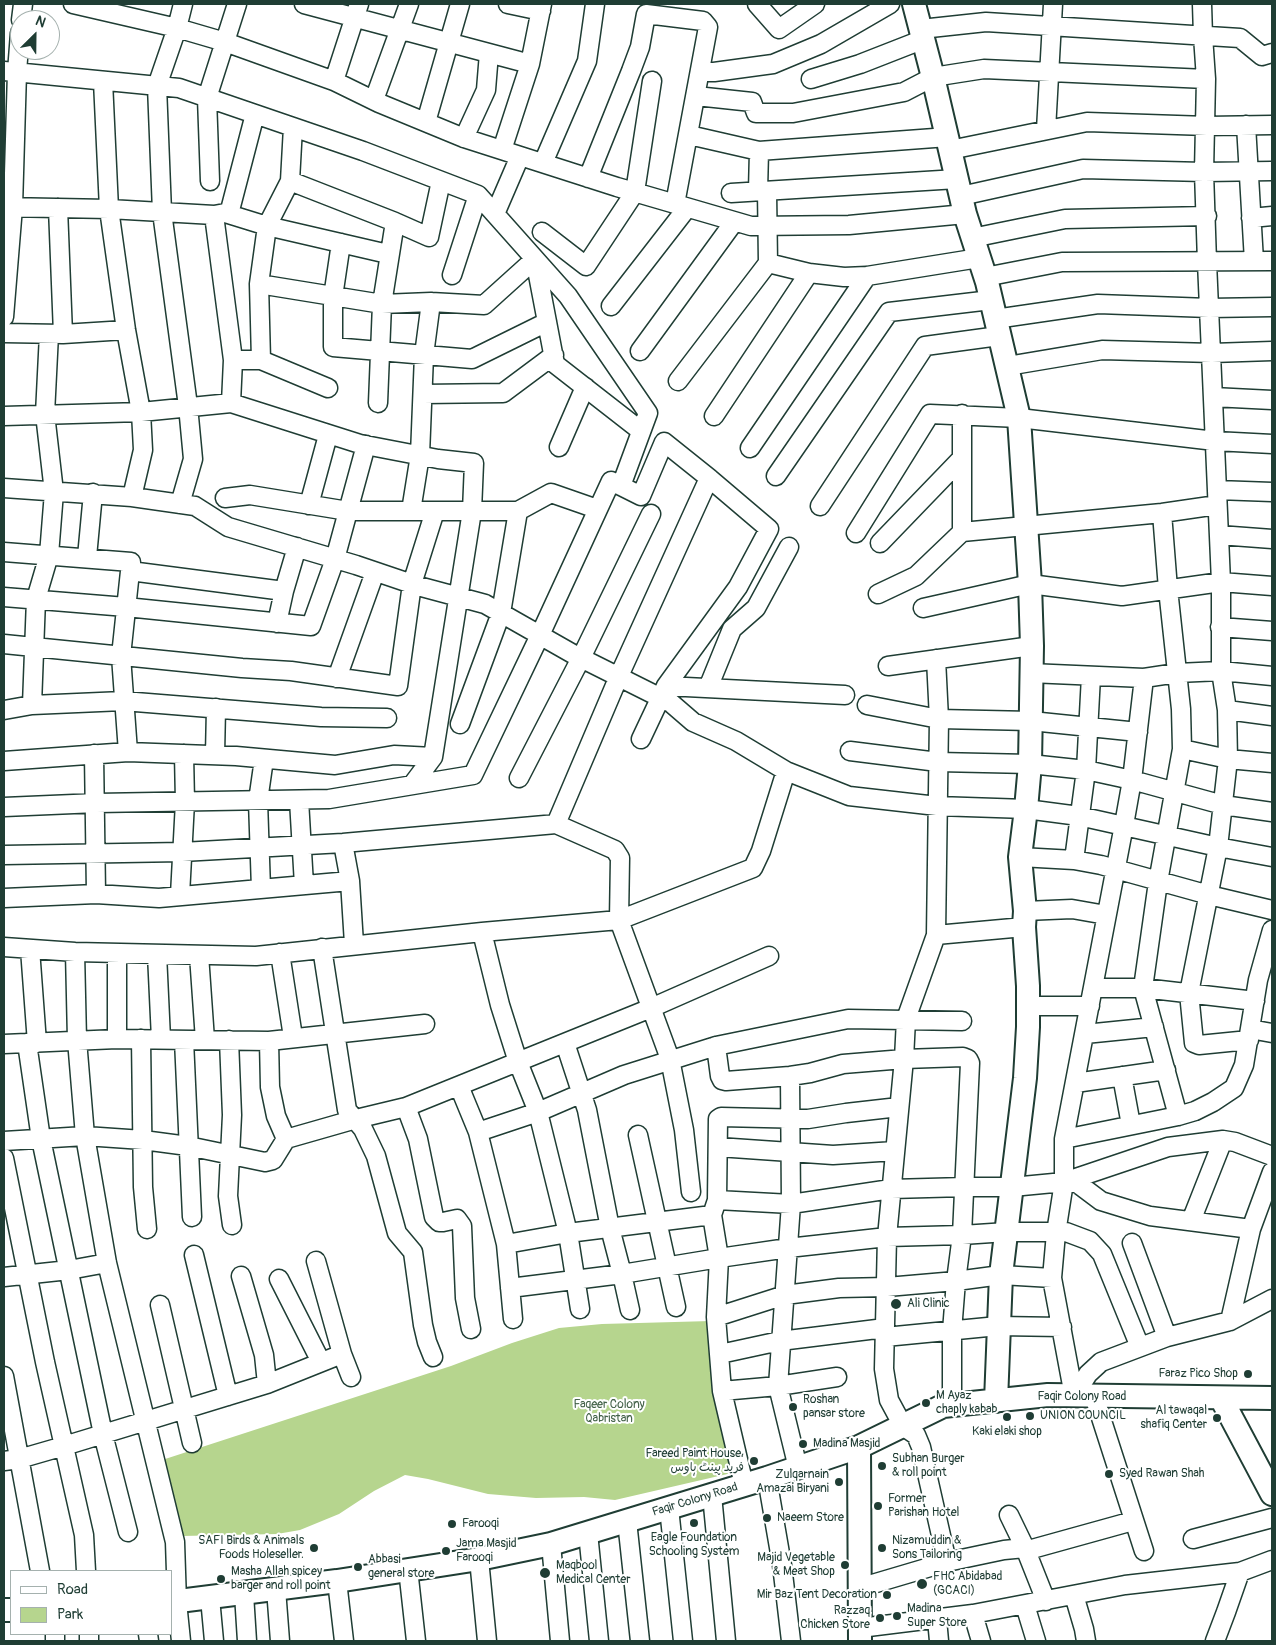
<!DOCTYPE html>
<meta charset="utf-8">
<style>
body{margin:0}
#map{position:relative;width:1276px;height:1645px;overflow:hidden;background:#fff;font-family:Pangolin,sans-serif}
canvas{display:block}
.frame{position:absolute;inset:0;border:5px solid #1f3d34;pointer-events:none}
.legend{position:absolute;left:10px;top:1570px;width:162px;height:65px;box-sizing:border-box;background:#fff;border:1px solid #a5b1ae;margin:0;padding:6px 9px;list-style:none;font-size:15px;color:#1f3d34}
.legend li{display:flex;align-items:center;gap:10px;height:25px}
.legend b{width:25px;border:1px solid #a5b1ae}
.north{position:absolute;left:10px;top:10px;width:50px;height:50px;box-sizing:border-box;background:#fff;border:1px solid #a5b1ae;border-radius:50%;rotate:23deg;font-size:14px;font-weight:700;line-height:20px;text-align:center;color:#1f3d34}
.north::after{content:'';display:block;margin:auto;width:18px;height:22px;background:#1f3d34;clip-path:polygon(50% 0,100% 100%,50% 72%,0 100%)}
</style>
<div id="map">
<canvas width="1276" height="1645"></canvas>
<div class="frame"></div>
<ul class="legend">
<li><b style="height:6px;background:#fff"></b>Road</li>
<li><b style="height:14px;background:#b6d58e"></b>Park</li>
</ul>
<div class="north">N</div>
</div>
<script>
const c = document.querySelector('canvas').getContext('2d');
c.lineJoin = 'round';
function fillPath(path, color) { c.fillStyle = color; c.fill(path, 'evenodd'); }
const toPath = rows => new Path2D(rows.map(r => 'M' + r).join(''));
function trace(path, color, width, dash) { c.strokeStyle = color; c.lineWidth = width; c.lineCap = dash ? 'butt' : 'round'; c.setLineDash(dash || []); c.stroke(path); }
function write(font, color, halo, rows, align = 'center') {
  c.font = font + ' Pangolin,"Playpen Sans Arabic",sans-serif'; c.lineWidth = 4; c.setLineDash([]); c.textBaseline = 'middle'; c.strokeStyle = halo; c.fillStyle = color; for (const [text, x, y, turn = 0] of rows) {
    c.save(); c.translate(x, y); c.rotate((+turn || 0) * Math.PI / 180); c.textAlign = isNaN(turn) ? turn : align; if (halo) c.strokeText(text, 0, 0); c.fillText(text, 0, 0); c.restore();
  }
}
fillPath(toPath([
 [711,1321,736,1472,615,1500,584,1497,536,1498,488,1494,428,1479,405,1475,374,1491,339,1514,300,1530,277,1534,182,1536,159,1461,451,1366,512,1343,559,1328,602,1324]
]), '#b6d58e');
const minor = toPath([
 [73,4,177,28,225,42,334,81,379,103,464,138,617,187,751,226,849,225,965,214],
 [304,4,530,64],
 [508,4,541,11],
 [757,4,779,29,815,4],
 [1202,4,1203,36,1206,79,1204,172,1207,262,1221,582,1221,671,1227,710,1228,759,1218,847,1189,993,1194,1043,1199,1045,1249,1040],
 [21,20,23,4],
 [921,29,986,22,1240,38,1262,56,1272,53],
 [4,71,179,88,363,151,478,195,568,296,648,413,621,486,611,481,540,635,473,775,329,799,97,803,4,807],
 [701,71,714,72,773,64,821,44,890,4],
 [811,79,860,64,924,39],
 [103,81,109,209,126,330,141,412,143,450,132,497],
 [334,81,359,4],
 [696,96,752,102,756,113,793,113,904,92,933,77,984,69,1206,79],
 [374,100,409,4],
 [426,122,460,4],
 [1246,125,1254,261],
 [1046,130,1053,4],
 [689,135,759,151,948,137],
 [464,138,486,90,489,53],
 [502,150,530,64,542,4],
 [950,150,1087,122,1207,126,1272,125],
 [543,163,587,61,595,4],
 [588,178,631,71,640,47,646,14,703,21,708,27,675,204],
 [210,181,207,98,237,4],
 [290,181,395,222,429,237,441,181],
 [758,191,759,151],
 [731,193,957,179],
 [961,196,1083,169,1204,172,1272,171],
 [4,207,109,209,214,215,225,213,267,226,388,254],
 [58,208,63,334],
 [229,214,255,114],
 [495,214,520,156],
 [214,215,233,360,231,403],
 [1251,218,1272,216],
 [542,232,586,266,635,192,652,81],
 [972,238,1065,219,1207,216],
 [341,243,333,297,333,347,472,359,547,322],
 [535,259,555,364,641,431],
 [768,263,809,273,844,277,867,276,979,258],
 [452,275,478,195],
 [985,277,1062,262,1272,261],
 [259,284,382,304,431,302,484,305,535,259],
 [611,306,687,208],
 [4,317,13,207,17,72,20,33],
 [995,319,1098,304,1209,308,1272,307],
 [4,333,63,334,126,330],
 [640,351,734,222],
 [233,360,261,360,328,388],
 [261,360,259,284,267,226,290,181,293,127],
 [1007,366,1102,350,1212,353,1272,351],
 [678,381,768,263,767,191],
 [423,394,503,393,554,355],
 [1213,397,1272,400],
 [378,403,382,304,395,222],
 [4,416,141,412,231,403,360,444,438,459,474,463,472,511,433,757,412,785],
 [714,416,809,273],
 [559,447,585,387],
 [750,448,867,276],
 [776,476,889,312,991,300],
 [621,486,641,496,664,442,709,478,769,529,738,587,666,686,641,739],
 [4,488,132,497,195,506,228,527,356,565,418,586,485,604,573,654,671,703,693,722,736,741,786,771,761,851,753,868,619,920,482,932,256,956,75,952,4,947],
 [1217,490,1272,492],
 [225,498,250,495,348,511,518,511,551,493,597,509],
 [180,504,193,459,188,406,162,212,157,86,177,28,183,4],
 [309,505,328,435],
 [820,506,925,346,999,336],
 [411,511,420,455,424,355,431,302],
 [1162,513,1168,589,1181,709,1182,749,1158,882,1143,988,1178,1116],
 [962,532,962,414],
 [856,533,930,414,1019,418,1215,441,1272,444],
 [1219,535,1272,539],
 [880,543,961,459],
 [4,552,131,562,121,656,128,752],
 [87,557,93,493],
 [130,571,284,591],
 [878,594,916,576,962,532,1162,513,1217,505],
 [4,597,126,607,311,626,335,559,366,445],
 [923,608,1030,584,1122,596,1221,582,1272,586],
 [277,623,284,591,297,547],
 [1220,627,1272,631],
 [4,644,242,668,291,671,398,686,412,584,435,511],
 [936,659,939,719,936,935,906,1019,904,1059,887,1237,884,1369,889,1400,903,1426,916,1435,921,1447,947,1562],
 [888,666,1032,646],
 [1030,673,1144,678,1177,673,1221,671,1272,676],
 [337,678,375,572],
 [666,686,845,695],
 [708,688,732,629,756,608,789,547],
 [32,705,36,599,49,555,54,492,45,414,49,334],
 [867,705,939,719,1031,721,1138,732],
 [4,710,32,705,123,701,321,717,387,718],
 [1227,710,1272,716],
 [460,724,501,613,518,511],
 [1182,749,1228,759,1272,763],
 [850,751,938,762,1030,764,1086,770,1132,780,1223,805,1272,812],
 [94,754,96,894],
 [215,755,216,708],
 [4,761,128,752,236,756,335,765,394,755,433,757],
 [786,771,849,796,937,806,1026,809,1079,816,1218,847,1272,857],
 [519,778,581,658,651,514],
 [299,800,304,885],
 [556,824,619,676,709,478],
 [343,843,350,881,354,944],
 [4,855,182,852,343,843,556,824,615,850,620,858,619,920,670,1059,684,1130,691,1192],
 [1020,857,1074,860,1101,865,1209,895,1272,910],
 [1074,860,1086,770,1091,676],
 [261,889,258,801,264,759],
 [180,895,185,802,184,754],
 [4,898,96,894,159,898,350,881],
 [1025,911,1072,909,1106,915],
 [482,932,500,1005,518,1062,538,1112,568,1233,580,1309],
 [936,935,1024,927],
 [322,948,347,1110,363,1129,376,1156,397,1233,413,1252,423,1325,427,1342,433,1357],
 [30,949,37,1043],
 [75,952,77,1040,85,1136,107,1263,175,1542,177,1602,181,1641],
 [280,953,293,1037],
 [157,954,161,1039],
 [199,955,205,1040],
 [1093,988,1143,988,1255,1001],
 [1028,1006,1090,1006],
 [1250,1029,1272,1033],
 [1085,1034,1154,1027],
 [117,1039,117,953],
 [141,1039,143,1187,147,1229],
 [184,1040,192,1217],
 [229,1040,232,1115,228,1196,232,1225],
 [269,1041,270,1087,276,1116,286,1139],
 [27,1043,41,1139,103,1434,128,1532],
 [565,1043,587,1110,610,1228,622,1274,630,1310],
 [4,1044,117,1039,269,1041,425,1024],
 [716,1046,720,1076,722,1080,726,1081,790,1076,810,1073,843,1064,904,1059,963,1057,968,1059,970,1063,962,1235,956,1281,952,1331,952,1405],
 [790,1076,791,1204,778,1386,798,1468],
 [1122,1076,1131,1125],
 [1075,1083,1166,1070],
 [459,1086,478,1132,506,1244,513,1319],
 [406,1107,418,1139,434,1217,439,1222,443,1222,457,1219,462,1226,465,1298,471,1329],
 [478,1132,538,1112,624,1075,716,1046,848,1019,962,1021],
 [638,1135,676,1307],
 [1064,1139,1178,1116,1195,1111,1213,1102,1234,1088,1244,1065,1258,980,1272,930],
 [4,1141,85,1136,143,1140,188,1146,265,1162,273,1160,286,1139,356,1119,406,1107,651,1008,769,956],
 [718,1147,833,1155,895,1151],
 [4,1158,45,1362,84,1535,86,1571],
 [1064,1182,1077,1183,1101,1201,1150,1216,1251,1229],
 [717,1200,791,1204,891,1189,965,1187,1012,1187,1064,1182,1168,1147,1223,1140,1235,1142,1272,1156],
 [1191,1221,1223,1140],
 [1132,1243,1167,1337],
 [506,1244,568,1233,712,1215],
 [194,1255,228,1396],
 [316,1261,342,1354,351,1377],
 [241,1276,264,1355,267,1384],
 [4,1277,69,1270,107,1263],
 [279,1279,321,1362],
 [510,1288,622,1274,719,1258,788,1248,887,1237,962,1235,1007,1232,1066,1232,1090,1241,1102,1254,1140,1347],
 [160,1305,192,1443],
 [716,1317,785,1295,839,1288,887,1287,956,1281,1001,1275,1052,1278],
 [1230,1321,1251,1229,1272,1172],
 [885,1337,998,1326,1062,1327],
 [720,1354,780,1341,885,1328],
 [4,1376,40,1571],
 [722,1391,778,1386,837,1377],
 [1074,1396,1052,1278,1056,1233,1064,1182,1064,1139,1124,825,1132,780,1144,678],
 [1074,1396,1088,1374,1101,1362,1167,1337,1230,1321,1272,1299],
 [1094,1396,1144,1551],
 [4,1461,19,1459,64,1446,267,1384,342,1354],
 [767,1478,782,1565,791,1641],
 [744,1485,722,1391,716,1317,719,1258,712,1215,717,1200,718,1119,721,1117,808,1119,846,1113,899,1107],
 [712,1495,726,1641],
 [669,1508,683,1641],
 [1009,1515,1025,1548,1046,1601],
 [627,1521,640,1641],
 [588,1533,599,1641],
 [1193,1539,1272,1518],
 [551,1544,560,1641],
 [479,1559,487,1641],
 [408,1569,416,1641],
 [337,1581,344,1641],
 [859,1588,947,1562,1004,1550,1025,1548,1032,1549,1133,1521],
 [276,1589,280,1641],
 [244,1594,247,1641],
 [1074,1595,1084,1629,1086,1641],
 [210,1598,214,1641],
 [1025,1605,1036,1641],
 [973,1614,981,1641],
 [937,1619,939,1641],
 [860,1628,973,1614,1125,1585,1240,1572,1272,1560],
 [55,1634,55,1641],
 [89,1634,89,1641],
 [148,1634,149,1641],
 [1215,1641,1226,1612,1240,1572]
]);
const major = toPath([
 [914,4,933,77,965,214,987,282,1019,418,1030,584,1032,646,1030,764,1026,809,1020,857,1025,911,1024,927,1028,986,1028,1027,1025,1078,1001,1275,996,1401],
 [1221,1398,1272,1494],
 [859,1447,860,1641],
 [171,1602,337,1581,479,1559,551,1544,767,1478,859,1447,943,1406,1048,1395,1272,1398],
 [4,1610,11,1610]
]);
trace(minor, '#1f3d34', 21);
trace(major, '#1f3d34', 26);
trace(minor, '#fff', 18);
trace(major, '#fff', 22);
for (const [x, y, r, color] of [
 [896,1304,6,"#1f3d34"],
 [1248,1374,5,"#1f3d34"],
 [926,1403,5,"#1f3d34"],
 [793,1407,5,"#1f3d34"],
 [1030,1416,5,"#1f3d34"],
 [1007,1417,5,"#1f3d34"],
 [1217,1418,5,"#1f3d34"],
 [803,1444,5,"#1f3d34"],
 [754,1461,5,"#1f3d34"],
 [882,1466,5,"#1f3d34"],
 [1109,1474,5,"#1f3d34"],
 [839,1482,5,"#1f3d34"],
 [878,1506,5,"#1f3d34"],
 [767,1518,5,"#1f3d34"],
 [694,1523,5,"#1f3d34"],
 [452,1524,5,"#1f3d34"],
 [314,1548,5,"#1f3d34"],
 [882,1548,5,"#1f3d34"],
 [446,1551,5,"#1f3d34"],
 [845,1565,5,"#1f3d34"],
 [358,1567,5,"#1f3d34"],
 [545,1573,6,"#1f3d34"],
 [221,1579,5,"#1f3d34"],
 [922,1584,6,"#1f3d34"],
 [887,1595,5,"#1f3d34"],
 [897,1616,5,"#1f3d34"],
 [880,1618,5,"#1f3d34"]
]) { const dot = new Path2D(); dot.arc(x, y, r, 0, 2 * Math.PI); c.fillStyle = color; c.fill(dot); trace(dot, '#fff', 2); }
write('12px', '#1f3d34', '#fff', [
 ["Ali Clinic",907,1304],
 ["Faraz Pico Shop",1238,1374,"right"],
 ["M Ayaz",936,1396],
 ["chaply kabab",936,1410],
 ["Roshan",803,1400],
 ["pansar store",803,1414],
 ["Al tawaqal",1207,1411,"right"],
 ["shafiq Center",1207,1425,"right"],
 ["UNION COUNCIL",1040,1416],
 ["Kaki elaki shop",1007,1432,"center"],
 ["Madina Masjid",813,1444],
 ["Fareed Paint House،",744,1454,"right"],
 ["فرید پینٹ ہاوس",744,1468,"right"],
 ["Subhan Burger",892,1459],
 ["& roll point",892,1473],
 ["Syed Rawan Shah",1119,1474],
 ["Zulqarnain",829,1475,"right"],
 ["Amazai Biryani",829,1489,"right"],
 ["Former",888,1499],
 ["Parishan Hotel",888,1513],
 ["Naeem Store",777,1518],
 ["Farooqi",462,1524],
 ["Eagle Foundation",694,1538,"center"],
 ["Schooling System",694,1552,"center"],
 ["SAFI Birds & Animals",304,1541,"right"],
 ["Foods Holeseller.",304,1555,"right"],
 ["Nizamuddin &",892,1541],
 ["Sons Tailoring",892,1555],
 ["Jama Masjid",456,1544],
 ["Farooqi",456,1558],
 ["Majid Vegetable",835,1558,"right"],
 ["& Meat Shop",835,1572,"right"],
 ["Abbasi",368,1560],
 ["general store",368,1574],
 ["Maqbool",556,1566],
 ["Medical Center",556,1580],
 ["Masha Allah spicey",231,1572],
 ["barger and roll point",231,1586],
 ["FHC Abidabad",933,1577],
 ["(GCACI)",933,1591],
 ["Mir Baz Tent Decoration",877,1595,"right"],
 ["Madina",907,1609],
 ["Super Store",907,1623],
 ["Razzaq",870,1611,"right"],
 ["Chicken Store",870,1625,"right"]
], 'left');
write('12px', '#1f3d34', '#fff', [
 ["Faqir Colony Road",1082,1397],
 ["Faqir Colony Road",695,1500,-17]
]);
write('12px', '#45634a', '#fff', [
 ["Faqeer Colony",609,1405],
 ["Qabristan",609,1419]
]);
</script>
